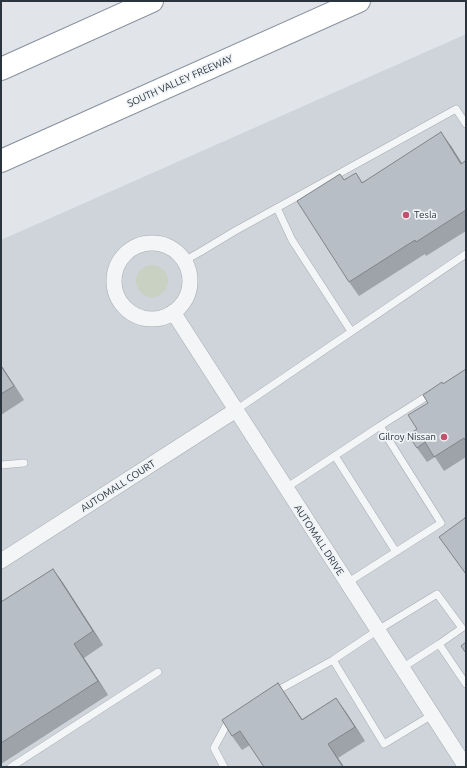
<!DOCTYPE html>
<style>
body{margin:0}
#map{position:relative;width:467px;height:768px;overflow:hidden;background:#e1e4e8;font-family:Ubuntu,sans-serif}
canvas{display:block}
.frame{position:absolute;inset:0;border:2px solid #2a343f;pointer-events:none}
</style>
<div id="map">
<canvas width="467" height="768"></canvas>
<div class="frame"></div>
</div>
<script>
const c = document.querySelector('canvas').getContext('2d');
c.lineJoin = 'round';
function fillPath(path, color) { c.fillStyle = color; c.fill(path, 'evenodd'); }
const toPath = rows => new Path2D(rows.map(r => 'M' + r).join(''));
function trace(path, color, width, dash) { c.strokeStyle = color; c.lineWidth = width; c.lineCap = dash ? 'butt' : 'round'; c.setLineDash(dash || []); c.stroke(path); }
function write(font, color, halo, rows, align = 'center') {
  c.font = font + ' Ubuntu,sans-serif'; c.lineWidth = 3.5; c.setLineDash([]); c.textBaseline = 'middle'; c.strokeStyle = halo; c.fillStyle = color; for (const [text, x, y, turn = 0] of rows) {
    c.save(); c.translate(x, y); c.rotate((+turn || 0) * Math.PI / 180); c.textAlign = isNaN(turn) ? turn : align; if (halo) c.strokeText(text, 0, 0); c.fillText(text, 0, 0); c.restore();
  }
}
fillPath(toPath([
 [466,33,466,767,1,767,1,240,464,35]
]), '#cfd4da');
fillPath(toPath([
 '136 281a16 16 0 1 1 32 0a16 16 0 1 1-32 0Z'
]), '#c8d1c2');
const lane = toPath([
 [277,208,292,240,351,331],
 [184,261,200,252,235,231,456,109,466,124],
 [236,410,466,254],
 [380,426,432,393],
 [335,456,396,552],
 [1,465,24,463],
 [286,488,380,426,441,523,347,583],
 [333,660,384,744,432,715],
 [402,668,439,644,466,684],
 [273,693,333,660,378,630,437,594,462,628,439,644],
 [11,767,158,672],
 [224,767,214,748,228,722,231,720]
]);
const street = toPath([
 '114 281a38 38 0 1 1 76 0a38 38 0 1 1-76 0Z',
 [173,312,466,767],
 [1,561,236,410]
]);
const highway = toPath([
 [1,69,152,1],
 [1,161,359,1]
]);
trace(lane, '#a6acb2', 8);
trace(street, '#a6acb2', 16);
trace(highway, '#89939e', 24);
trace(lane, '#f3f5f7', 7);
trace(street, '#f3f5f7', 15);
trace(highway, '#fff', 22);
fillPath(toPath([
 [451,146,462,163,466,163,466,231,426,256,425,254,359,296,349,282,345,180,356,173,362,182],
 [1,365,24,400,1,415],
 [466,369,466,457,444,471,435,457,427,462,417,448,417,429,443,384],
 [53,569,63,583,103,645,84,658,108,695,1,764,1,602],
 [278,683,302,719,336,698,365,741,338,758,344,767,264,767,250,745,242,750,232,736]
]), '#9ea3a9');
fillPath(toPath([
 [441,132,451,146,466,171],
 [1,365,24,400,1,366],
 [53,569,63,583,103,645,93,631],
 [74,644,84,658,108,695,98,681],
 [278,683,312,734,302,720],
 [336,698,346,712,365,741,355,727],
 [328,744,338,758,344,767,343,767]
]), '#81858a');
const building = toPath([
 [441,132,461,164,465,161,466,163,466,210,416,242,415,240,349,282,297,201,340,174,344,180,356,173,362,183,441,132],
 [1,366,14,386,1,394,1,366],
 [466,369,466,441,464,438,434,457,425,442,417,448,408,435,417,429,408,415,428,403,423,395,442,382,443,384,466,369],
 [465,518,466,520,466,574,439,537,465,518],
 [53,569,93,631,74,644,98,681,1,743,1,602,53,569],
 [466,642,466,653,461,646,466,642],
 [278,683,302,720,336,698,355,727,328,744,343,767,264,767,240,731,232,736,222,720,278,683]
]);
fillPath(building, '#b8bec5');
trace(building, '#81858a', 1);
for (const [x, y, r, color] of [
 [406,215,4,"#c3506d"],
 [444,437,4,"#c3506d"]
]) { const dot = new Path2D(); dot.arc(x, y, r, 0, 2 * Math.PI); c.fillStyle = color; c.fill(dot); trace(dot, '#f0f3f6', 1.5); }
write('10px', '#2a343f', '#f0f3f6', [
 ["SOUTH VALLEY FREEWAY",180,81,-24],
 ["AUTOMALL COURT",118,486,-33],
 ["AUTOMALL DRIVE",319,540,57]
]);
write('10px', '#2a343f', '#f0f3f6', [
 ["Tesla",414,215],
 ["Gilroy Nissan",436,437,"right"]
], 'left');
</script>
